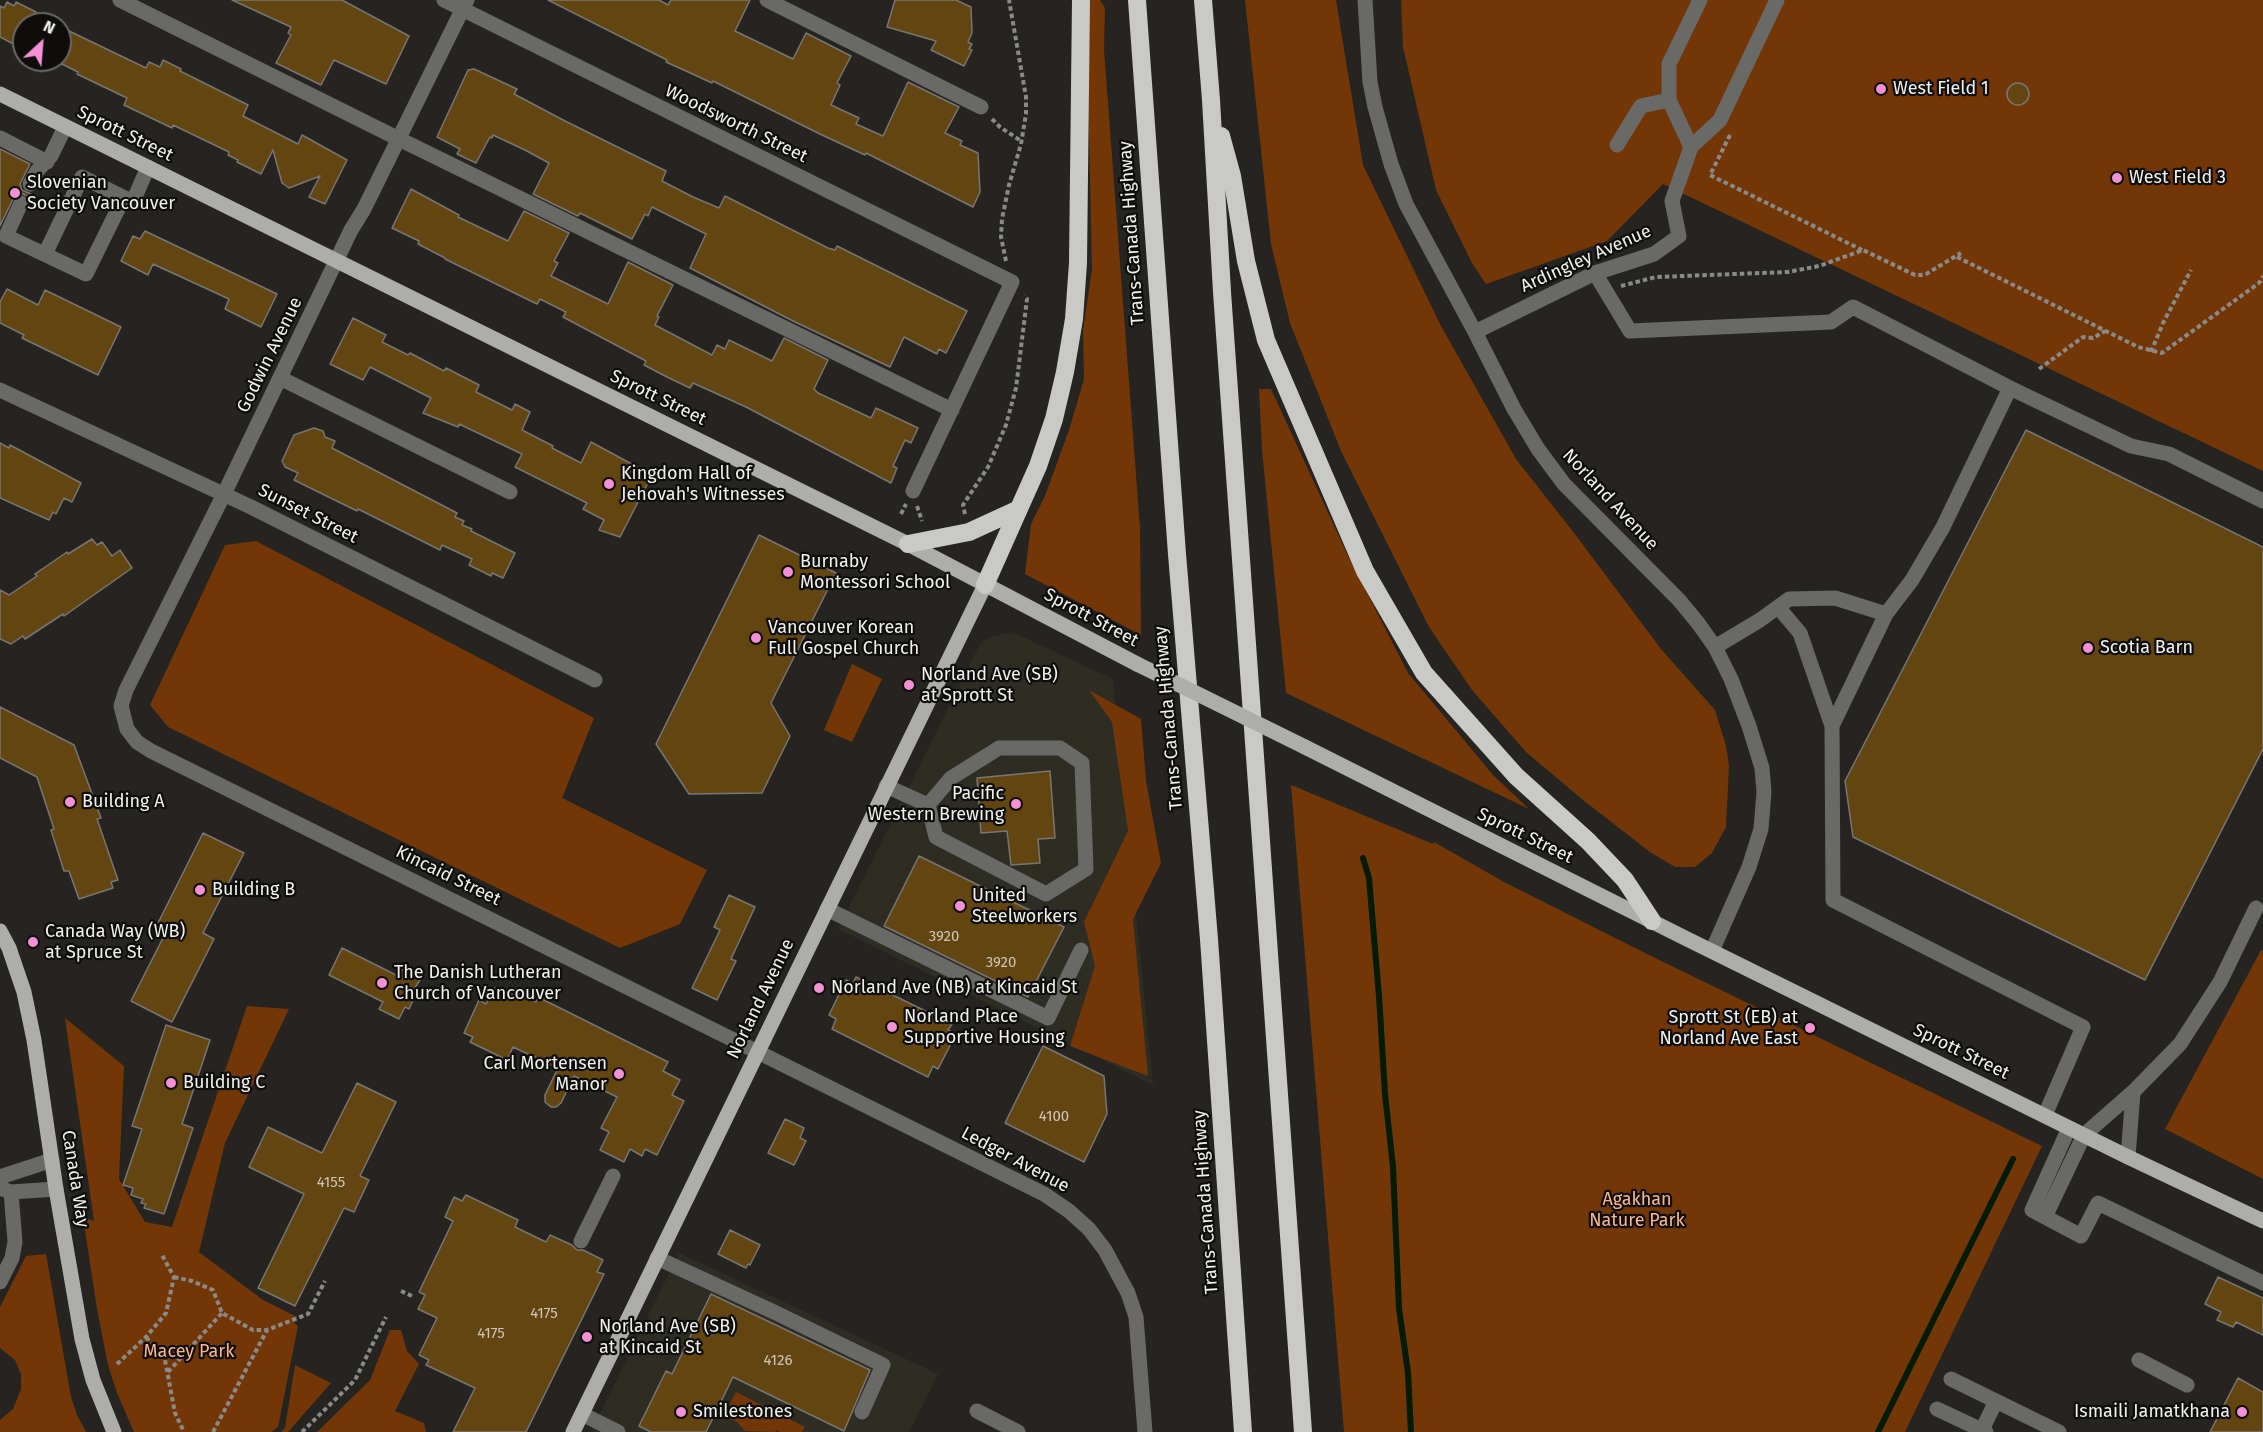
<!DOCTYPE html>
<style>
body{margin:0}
#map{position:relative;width:2263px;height:1432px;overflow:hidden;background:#252421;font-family:"Fira Sans",sans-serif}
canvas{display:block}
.north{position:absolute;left:12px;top:12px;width:60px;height:60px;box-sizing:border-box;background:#0e0d0c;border:2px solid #686866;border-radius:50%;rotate:26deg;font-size:16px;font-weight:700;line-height:24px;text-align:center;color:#f0f0ee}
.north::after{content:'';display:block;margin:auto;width:21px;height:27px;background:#f491d4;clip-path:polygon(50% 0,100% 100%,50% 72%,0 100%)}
</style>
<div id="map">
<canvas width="2263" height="1432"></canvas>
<div class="north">N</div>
</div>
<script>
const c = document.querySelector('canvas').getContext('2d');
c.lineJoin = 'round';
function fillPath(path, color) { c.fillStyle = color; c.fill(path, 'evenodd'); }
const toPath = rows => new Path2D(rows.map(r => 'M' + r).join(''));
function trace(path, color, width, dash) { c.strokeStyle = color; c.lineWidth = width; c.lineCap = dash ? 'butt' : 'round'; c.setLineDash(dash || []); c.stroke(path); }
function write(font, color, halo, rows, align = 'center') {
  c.font = font + ' "Fira Sans",sans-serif'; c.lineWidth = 4.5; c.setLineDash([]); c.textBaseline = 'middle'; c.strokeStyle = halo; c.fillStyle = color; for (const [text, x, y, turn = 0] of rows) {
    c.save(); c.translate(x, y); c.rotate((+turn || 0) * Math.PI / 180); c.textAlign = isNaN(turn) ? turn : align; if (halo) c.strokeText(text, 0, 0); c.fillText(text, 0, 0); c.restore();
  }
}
fillPath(toPath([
 [1012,632,1113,679,1153,1085,838,929,978,648,983,641,993,636],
 [679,1253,938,1374,909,1432,591,1432]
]), '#2e2d24');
fillPath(toPath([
 [1086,0,1100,0,1105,8,1104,50,1140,528,1141,635,1025,574,1031,524,1045,496,1069,430,1084,379,1083,330,1092,270],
 [1245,0,1336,0,1363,165,1441,326,1516,459,1574,533,1661,649,1715,710,1726,746,1729,766,1726,827,1712,853,1695,867,1675,867,1650,852,1583,800,1526,752,1472,690,1429,627,1341,451,1290,323,1271,244],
 [1401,0,2263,0,2263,471,1663,184,1607,241,1486,284,1472,263,1436,190,1403,47],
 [1259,389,1271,389,1348,556,1408,673,1493,775,1529,809,1286,693,1262,450],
 [256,541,594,718,562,798,707,870,680,924,620,948,168,727,150,705,225,545],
 [852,664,882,679,852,742,824,730],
 [1089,690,1141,719,1146,781,1161,863,1133,919,1148,1076,1070,1046,1095,966,1084,922,1128,831,1112,722],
 [1291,785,1433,844,1434,842,1504,882,1649,955,2042,1146,1905,1432,1344,1432],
 [2261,950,2263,951,2263,1179,2165,1129],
 [247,1006,289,1009,225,1143,199,1252,263,1300,297,1317,294,1323,298,1326,278,1427,271,1432,134,1432,117,1393,108,1365,97,1309,83,1217,94,1221,65,1018,124,1066,119,1179,145,1222,172,1227],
 [46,1254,71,1397,77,1415,86,1432,0,1432,0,1420,13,1409,21,1389,21,1374,15,1360,0,1348,0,1307,26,1256],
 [390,1330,401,1330,407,1351,419,1364,395,1411,424,1423,426,1432,317,1432,370,1380],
 [295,1365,331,1383,288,1432,281,1432,285,1428],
 [736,1392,805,1427,802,1432,780,1432,776,1430,775,1432,745,1431,737,1422,724,1416]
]), '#733707');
trace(toPath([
 [1363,858,1369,878,1379,996,1385,1094,1393,1167,1399,1308,1408,1373,1411,1432],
 [1878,1432,2013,1159]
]), '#031b07', 6);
const building = toPath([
 [232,0,342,0,409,36,386,84,334,60,321,85,276,63,291,35,288,33,291,27,232,0],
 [548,0,659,0,668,5,671,0,750,0,735,31,793,59,806,33,851,56,837,83,840,85,831,105,859,118,856,124,883,136,908,82,959,107,945,133,962,141,960,145,978,153,980,192,973,207,866,153,865,155,822,135,713,81,712,83,686,71,666,62,667,60,548,0],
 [895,0,956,0,971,7,972,33,968,42,972,44,969,49,972,50,964,66,931,50,936,41,887,27,895,0],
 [7,2,14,6,16,2,36,12,31,24,24,24,24,37,19,47,0,37,0,6,4,8,7,2],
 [67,30,146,68,149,62,160,67,163,60,181,69,180,71,248,105,243,116,298,144,302,135,347,160,325,204,309,197,320,176,289,188,282,183,273,150,261,174,237,162,238,160,228,155,229,152,173,125,172,128,124,105,127,98,77,74,78,72,60,63,60,32,65,34,67,30],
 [474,69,517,89,514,94,565,121,666,171,662,181,693,197,719,208,725,196,828,248,835,250,837,246,967,311,946,353,939,349,937,354,904,337,890,367,793,321,690,268,706,234,652,207,648,216,645,214,632,239,580,213,578,216,533,194,549,163,525,150,493,135,492,138,490,137,476,163,457,154,460,149,437,137,468,70,474,69],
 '2007 94a11 11 0 1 1 22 0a11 11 0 1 1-22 0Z',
 [0,149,30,164,20,184,22,190,31,194,29,197,21,193,15,195,0,226,0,149],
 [411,189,459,215,458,217,508,241,524,211,569,233,554,261,558,263,551,276,608,304,628,262,673,285,657,316,659,317,655,325,712,355,717,345,725,349,729,340,772,361,784,338,828,360,814,389,818,393,871,418,876,408,918,428,911,443,905,440,893,466,897,468,891,483,746,407,693,383,690,388,667,377,644,365,646,361,563,317,566,312,540,299,537,304,445,259,445,258,418,244,419,241,392,228,411,189],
 [145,231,277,294,261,327,225,309,229,299,153,264,148,275,121,261,133,236,140,239,145,231],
 [7,289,38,305,45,290,121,327,98,375,22,338,24,335,0,323,0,302,7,289],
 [353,318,386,335,382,342,408,355,410,353,444,371,446,368,479,385,476,392,512,410,515,404,530,412,522,430,553,446,552,448,581,463,591,442,652,475,620,537,599,530,604,520,583,509,587,503,515,467,522,454,459,424,458,427,423,413,431,398,370,367,363,380,330,364,353,318],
 [314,428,323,431,325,437,335,441,332,448,457,513,455,517,464,521,462,525,472,529,471,531,515,553,503,578,492,573,491,576,469,565,472,559,442,545,440,550,358,509,357,511,294,480,298,473,285,467,282,461,294,435,314,428],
 [2026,430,2263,547,2263,749,2145,980,1853,837,1845,781,2026,430],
 [0,443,9,448,10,445,81,483,72,502,64,498,56,514,53,512,49,520,0,498,0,443],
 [759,535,836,573,771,703,790,736,762,793,689,794,656,744,759,535],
 [92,539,97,545,102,542,112,556,120,550,132,568,64,616,63,614,25,639,23,636,11,644,0,639,0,590,9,595,37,576,35,574,67,552,68,554,92,539],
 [0,707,74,745,101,818,97,819,118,880,111,882,113,888,79,899,69,871,64,871,51,830,54,829,37,777,0,758,0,707],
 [1050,771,1055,838,1038,839,1040,863,1011,865,1007,831,981,833,977,778,1050,771],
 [203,833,244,853,203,933,214,939,172,1022,131,1001,166,932,156,927,203,833],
 [919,856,1064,927,1028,997,884,926,919,856],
 [729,895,755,907,731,959,736,961,717,1000,692,988,720,930,714,927,729,895],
 [342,948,398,976,402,969,421,978,415,988,418,990,409,1009,405,1007,399,1019,379,1009,383,1002,329,975,342,948],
 [856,977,952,1024,948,1030,956,1034,938,1069,933,1066,928,1077,832,1029,836,1019,829,1015,846,980,853,983,856,977],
 [494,988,509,996,512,990,536,1002,538,997,668,1062,663,1071,680,1080,672,1095,684,1101,657,1155,645,1149,642,1156,630,1149,624,1162,600,1150,609,1132,601,1128,617,1097,574,1076,561,1103,556,1107,551,1107,545,1102,545,1095,558,1068,513,1047,507,1060,470,1042,473,1037,464,1033,479,1000,486,1004,494,988],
 [166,1025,210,1040,182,1124,193,1128,164,1214,144,1208,146,1204,141,1203,143,1199,131,1195,133,1188,123,1185,142,1129,132,1126,166,1025],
 [1043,1046,1104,1076,1107,1114,1084,1162,1005,1123,1043,1046],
 [357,1083,396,1102,360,1176,369,1180,354,1212,344,1208,295,1306,258,1288,304,1194,249,1167,268,1127,322,1153,357,1083],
 [785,1119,804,1128,800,1138,806,1141,794,1165,768,1153,785,1119],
 [466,1195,518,1220,515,1227,546,1242,550,1235,572,1245,577,1250,583,1250,603,1260,597,1272,604,1274,526,1432,453,1432,475,1388,426,1365,429,1360,419,1355,437,1318,418,1309,425,1295,419,1292,453,1221,445,1217,454,1197,462,1201,466,1195],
 [730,1230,760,1245,750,1265,748,1264,746,1268,718,1254,730,1230],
 [2218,1277,2263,1298,2263,1335,2236,1322,2233,1327,2217,1320,2221,1312,2205,1304,2218,1277],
 [711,1294,870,1370,844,1431,733,1377,706,1432,651,1432,639,1426,666,1371,672,1374,711,1294],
 [2238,1378,2263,1392,2263,1432,2210,1432,2238,1378]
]);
fillPath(building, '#634512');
trace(building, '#787673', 1.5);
trace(toPath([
 [992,119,1000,127,1021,141],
 [1730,135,1710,175,1862,250],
 [1957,257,2138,347,2162,353,2259,283,2263,276],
 [1006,261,1001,237,1002,219,1009,185,1021,144,1026,114,1026,97,1009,0],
 [1621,286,1656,277,1788,272,1819,266,1863,250,1915,275,1921,275,1926,274,1961,253],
 [2151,352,2163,323,2191,270],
 [2039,369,2083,337,2093,338,2105,331],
 [917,506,922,521],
 [901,514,906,504],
 [965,514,963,505,988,467,1006,425,1016,388,1027,299,1024,296],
 [174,1277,192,1281,213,1290,222,1313,253,1330,267,1330],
 [401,1291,412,1296],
 [146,1337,165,1360,175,1413,184,1432],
 [117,1364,146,1337,166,1313,174,1277,162,1255],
 [168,1372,222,1313],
 [213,1432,267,1330,308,1314,325,1281],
 [302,1432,355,1380,386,1317]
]), '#8a8a87', 4, [4.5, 3]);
trace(toPath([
 [120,0,399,139,952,410],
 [444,0,1012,282,913,491],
 [467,0,364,209,351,230,224,494,126,690,121,706,127,729,137,742,151,751,1044,1194,1069,1211,1089,1229,1105,1250,1128,1293,1136,1317,1145,1432],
 [767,0,981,107],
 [1365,0,1370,82,1375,107,1391,164,1406,204,1475,332,1514,409,1538,449,1564,484,1679,600,1698,623,1715,647,1731,679,1749,726,1762,768,1764,792,1761,829,1749,867,1712,951],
 [0,138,47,162],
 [1617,145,1641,106,1669,100],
 [1691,147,1669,100,1669,64,1700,0],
 [30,184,37,171,51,156,65,127],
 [21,203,6,236,86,274,120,205,135,197,148,167],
 [45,254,82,177,129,200],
 [1595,273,1630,331,1831,322,1853,307,2010,388,1943,527,1912,580,1886,614,1835,598,1789,599,1760,620,1715,647],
 [1475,332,1595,273,1654,254,1679,236,1672,201,1691,147,1720,120,1777,0],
 [280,378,510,492],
 [2010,388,2131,446,2169,454,2263,501],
 [0,390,251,507,595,680],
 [1778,607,1800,633,1832,726,1833,900,2083,1027,2045,1115],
 [1832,726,1886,614],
 [999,748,1060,748,1082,763,1086,869,1046,894,936,837,928,805,951,778,999,748],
 [886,786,928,805],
 [827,909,1048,1018,1081,950],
 [2069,1128,2032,1210,2081,1236,2098,1203,2263,1283],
 [2128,1157,2133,1092],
 [0,1177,52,1160],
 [0,1188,11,1192,56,1189],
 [2045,1217,2084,1135,2133,1092,2180,1044,2220,982,2256,908],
 [581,1241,613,1176],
 [657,1258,774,1312,883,1365,862,1412],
 [0,1282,12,1258,15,1242,11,1192],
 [2139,1360,2187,1385],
 [1951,1379,2059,1432],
 [1937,1409,1986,1432],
 [977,1411,1018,1432],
 [582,1414,618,1432],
 [1982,1430,1996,1401]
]), '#696968', 15);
trace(toPath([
 [0,94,908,544,1137,664],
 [1305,747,1685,938,2128,1157,2263,1221],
 [0,931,9,948,24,992,34,1040,56,1189,82,1339,93,1380,114,1432],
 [573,1432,985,585]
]), '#adaeab', 15);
trace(toPath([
 [1137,0,1177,554,1209,939,1243,1432],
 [1203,0,1211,100,1222,292,1303,1432],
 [1221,136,1232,176,1246,261,1266,340,1365,571,1424,673,1516,776,1588,841,1625,880,1652,921],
 [908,544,969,532,1017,510],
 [985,585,1038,466,1054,419,1065,372,1074,319,1078,263,1081,0]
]), '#c9cac6', 18);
trace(toPath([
 [1137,664,1305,747]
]), '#adaeab', 15);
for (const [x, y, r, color] of [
 [1881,89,6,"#f491d4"],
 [2117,178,6,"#f491d4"],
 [15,193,6,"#f491d4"],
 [609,484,6,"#f491d4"],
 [788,572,6,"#f491d4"],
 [756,638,6,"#f491d4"],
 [2088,648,6,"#f491d4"],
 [909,685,6,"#f491d4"],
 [70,802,6,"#f491d4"],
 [1016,804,6,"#f491d4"],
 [200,890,6,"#f491d4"],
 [960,906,6,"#f491d4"],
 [33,942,6,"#f491d4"],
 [382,983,6,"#f491d4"],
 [819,988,6,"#f491d4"],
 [892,1027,6,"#f491d4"],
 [1810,1028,6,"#f491d4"],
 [619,1074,6,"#f491d4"],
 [171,1083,6,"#f491d4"],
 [587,1337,6,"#f491d4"],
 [681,1412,6,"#f491d4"],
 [2242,1412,6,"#f491d4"]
]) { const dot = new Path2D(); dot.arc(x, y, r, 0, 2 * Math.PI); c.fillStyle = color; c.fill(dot); trace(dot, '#0e0d0c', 2); }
write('15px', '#cdc5b7', null, [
 ["3920",944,937],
 ["3920",1001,963],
 ["4100",1054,1117],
 ["4155",331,1183],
 ["4175",544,1314],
 ["4175",491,1334],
 ["4126",778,1361]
]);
write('18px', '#f0f0ee', '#0e0d0c', [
 ["West Field 1",1893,89],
 ["West Field 3",2129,178],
 ["Slovenian",27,183],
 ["Society Vancouver",27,204],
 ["Kingdom Hall of",621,474],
 ["Jehovah's Witnesses",621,495],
 ["Burnaby",800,562],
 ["Montessori School",800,583],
 ["Vancouver Korean",768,628],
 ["Full Gospel Church",768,649],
 ["Scotia Barn",2100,648],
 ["Norland Ave (SB)",921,675],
 ["at Sprott St",921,696],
 ["Pacific",1004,794,"right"],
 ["Western Brewing",1004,815,"right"],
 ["Building A",82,802],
 ["Building B",212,890],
 ["United",972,896],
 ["Steelworkers",972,917],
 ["Canada Way (WB)",45,932],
 ["at Spruce St",45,953],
 ["The Danish Lutheran",394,973],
 ["Church of Vancouver",394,994],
 ["Norland Ave (NB) at Kincaid St",831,988],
 ["Norland Place",904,1017],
 ["Supportive Housing",904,1038],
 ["Sprott St (EB) at",1798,1018,"right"],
 ["Norland Ave East",1798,1039,"right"],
 ["Carl Mortensen",607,1064,"right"],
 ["Manor",607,1085,"right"],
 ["Building C",183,1083],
 ["Norland Ave (SB)",599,1327],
 ["at Kincaid St",599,1348],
 ["Smilestones",693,1412],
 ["Ismaili Jamatkhana",2230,1412,"right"]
], 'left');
write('18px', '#f0f0ee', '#0e0d0c', [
 ["Woodsworth Street",736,124,26],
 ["Sprott Street",125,134,26],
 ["Trans-Canada Highway",1132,233,-94],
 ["Ardingley Avenue",1586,259,-24],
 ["Godwin Avenue",270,355,-64],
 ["Sprott Street",658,398,26],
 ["Norland Avenue",1610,500,47],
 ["Sunset Street",308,514,27],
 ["Sprott Street",1091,618,28],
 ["Trans-Canada Highway",1169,718,-95],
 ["Sprott Street",1525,836,26],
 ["Kincaid Street",448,876,26],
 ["Norland Avenue",761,999,-64],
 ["Sprott Street",1961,1052,26],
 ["Ledger Avenue",1015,1160,28],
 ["Canada Way",75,1179,81],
 ["Trans-Canada Highway",1206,1202,-94]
]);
write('18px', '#f9b68e', '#0e0d0c', [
 ["Agakhan",1637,1200],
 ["Nature Park",1637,1221],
 ["Macey Park",189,1352]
]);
</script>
